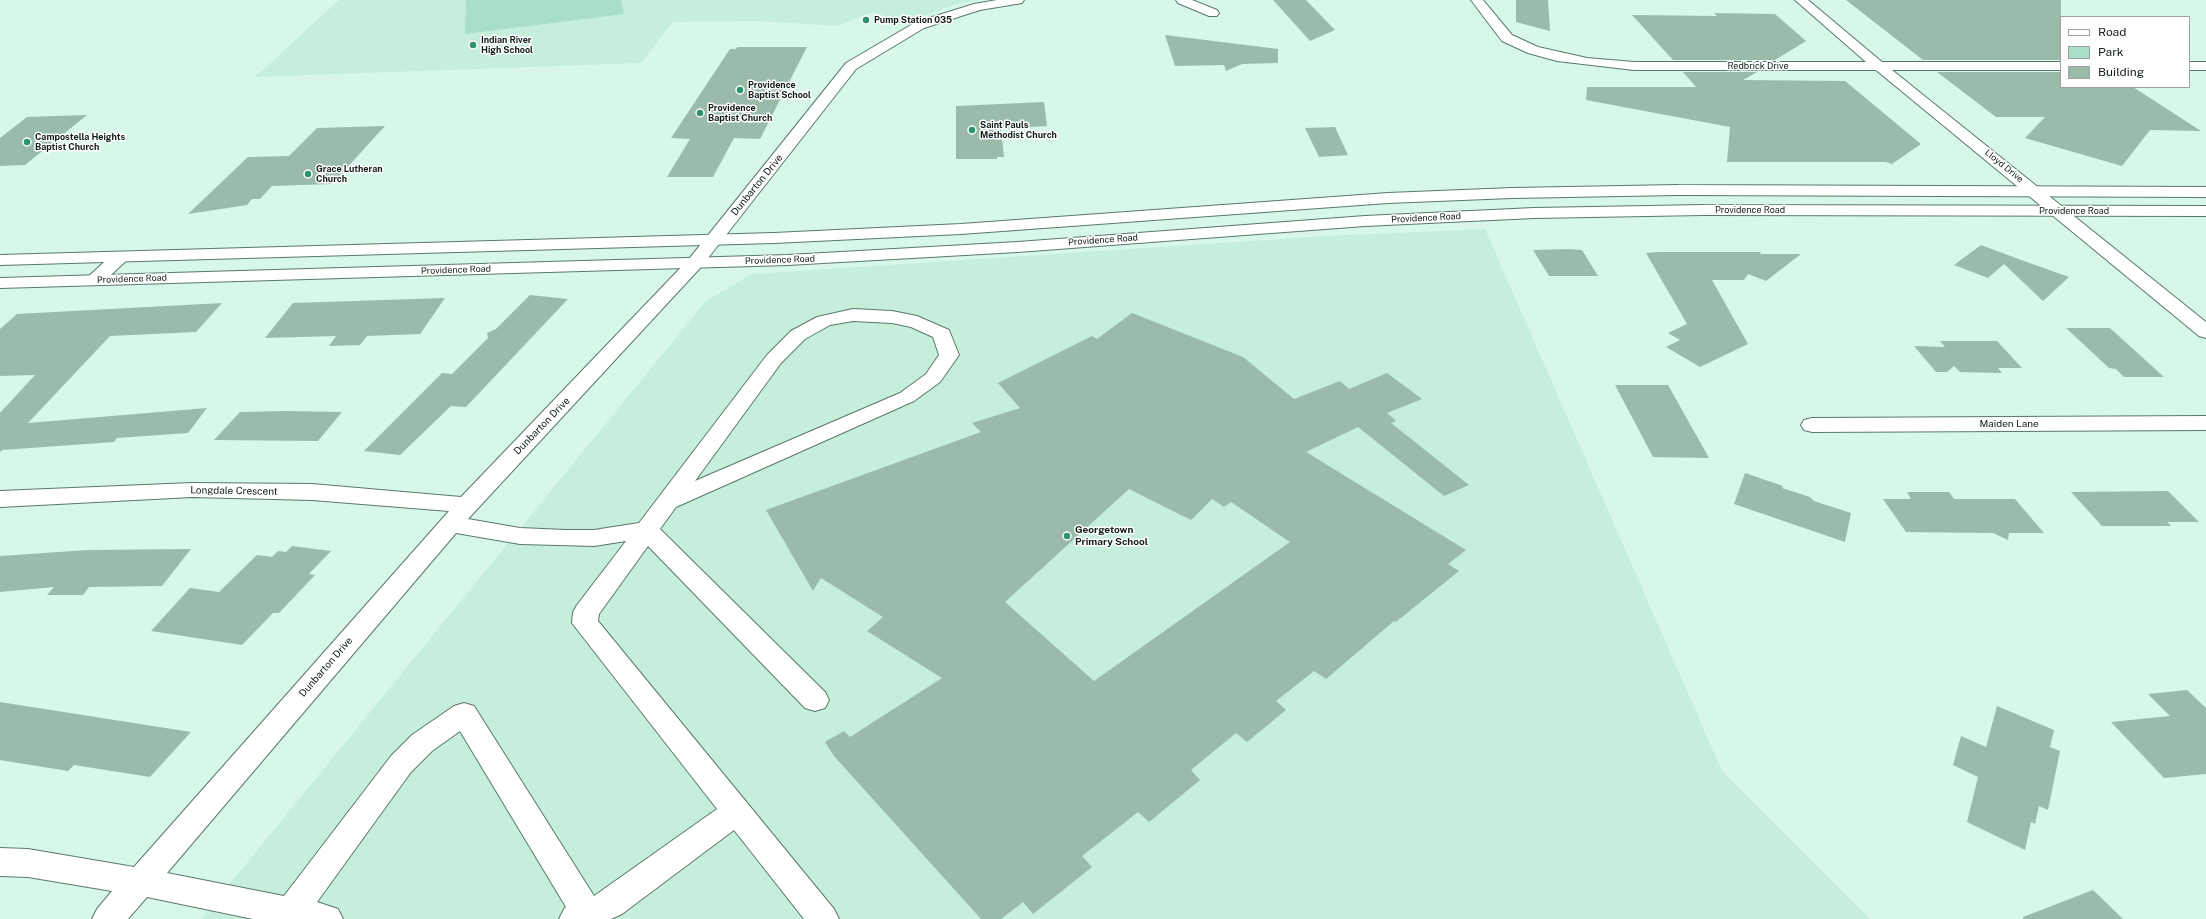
<!DOCTYPE html>
<style>
body{margin:0}
#map{position:relative;width:2206px;height:919px;overflow:hidden;background:#d7f8e8;font-family:"Public Sans",sans-serif}
canvas{display:block}
.legend{position:absolute;left:2060px;top:16px;width:130px;height:72px;box-sizing:border-box;background:#fff;border:1px solid #9fa4a2;margin:0;padding:5px 7px;list-style:none;font-size:12px;color:#101c17}
.legend li{display:flex;align-items:center;gap:8px;height:20px}
.legend b{width:20px;border:1px solid #9fa4a2}
</style>
<div id="map">
<canvas width="2206" height="919"></canvas>
<ul class="legend">
<li><b style="height:5px;background:#fff"></b>Road</li>
<li><b style="height:11px;background:#a8dfc6"></b>Park</li>
<li><b style="height:11px;background:#9abaaa"></b>Building</li>
</ul>
</div>
<script>
const c = document.querySelector('canvas').getContext('2d');
c.lineJoin = 'round';
function fillPath(path, color) { c.fillStyle = color; c.fill(path, 'evenodd'); }
const toPath = rows => new Path2D(rows.map(r => 'M' + r).join(''));
function trace(path, color, width, dash) { c.strokeStyle = color; c.lineWidth = width; c.lineCap = dash ? 'butt' : 'round'; c.setLineDash(dash || []); c.stroke(path); }
function write(font, color, halo, rows, align = 'center') {
  c.font = font + ' "Public Sans",sans-serif'; c.lineWidth = 3; c.setLineDash([]); c.textBaseline = 'middle'; c.strokeStyle = halo; c.fillStyle = color; for (const [text, x, y, turn = 0] of rows) {
    c.save(); c.translate(x, y); c.rotate((+turn || 0) * Math.PI / 180); c.textAlign = isNaN(turn) ? turn : align; if (halo) c.strokeText(text, 0, 0); c.fillText(text, 0, 0); c.restore();
  }
}
fillPath(toPath([
 [339,0,982,0,960,3,903,23,873,12,837,26,758,21,673,22,641,63,255,77],
 [1485,229,1722,771,1870,919,201,919,706,301,752,274,1326,236]
]), '#c5efdb');
fillPath(toPath([
 [466,0,621,0,624,14,465,34]
]), '#a8dfc6');
fillPath(toPath([
 [1273,0,1306,0,1335,30,1310,41],
 [1516,0,1548,0,1550,31,1516,22],
 [1846,0,2061,0,2061,60,1923,60],
 [1714,13,1775,14,1806,41,1775,60,1673,60,1632,15,1717,16],
 [1165,35,1278,49,1278,63,1242,64,1226,71,1224,65,1175,66],
 [737,47,807,47,760,139,734,138,713,177,667,177,690,139,671,138,730,49,736,49],
 [1683,72,1757,72,1743,80,1845,81,1921,144,1892,164,1886,162,1727,162,1730,127,1586,100,1587,87,1696,87],
 [1937,72,2061,72,2061,87,2133,87,2201,131,2150,130,2122,166,2025,138,2045,117,1996,117],
 [1044,102,1047,126,1001,129,1004,157,997,157,997,159,956,159,956,106],
 [87,115,25,165,0,166,0,138,27,117],
 [385,126,332,184,272,186,260,199,252,199,247,205,188,214,248,157,289,156,317,128],
 [1335,127,1348,155,1319,157,1305,128],
 [1981,245,2013,257,2069,277,2043,301,2004,264,1988,278,1954,265],
 [1569,249,1582,250,1598,276,1549,276,1533,250],
 [1658,252,1761,252,1760,254,1801,254,1766,281,1748,274,1744,280,1712,280,1748,344,1700,367,1666,347,1680,340,1668,333,1687,324,1646,253],
 [530,295,568,299,466,407,451,406,400,455,364,451,442,373,452,374,488,338,487,333,496,329],
 [445,298,420,334,367,336,360,345,329,346,336,336,265,338,293,303],
 [222,303,196,332,110,336,28,423,207,408,188,433,117,438,114,442,2,450,0,452,0,413,35,375,0,376,0,329,17,314],
 [1132,313,1243,357,1294,399,1340,381,1349,389,1387,373,1422,399,1387,413,1396,421,1391,423,1469,485,1444,496,1358,427,1306,452,1466,550,1448,564,1459,571,1396,622,1394,621,1326,679,1314,671,1276,701,1286,710,1247,742,1236,733,1191,770,1200,780,1149,822,1138,812,1082,856,1092,867,1033,914,1023,902,1001,919,981,919,834,756,825,742,844,731,850,737,942,678,867,631,883,617,821,578,813,591,766,510,981,432,972,423,1020,408,998,383,1092,336,1097,339],
 [1129,489,1191,520,1212,499,1224,507,1231,502,1290,542,1094,681,1005,602],
 [2066,328,2110,328,2164,377,2124,377,2116,369,2109,368],
 [1940,341,1997,341,2022,368,1998,368,2002,373,1960,372,1954,366,1947,372,1936,372,1914,346,1945,347],
 [1615,385,1668,385,1709,458,1653,457],
 [284,411,342,412,318,441,214,440,240,412],
 [1745,473,1783,486,1782,488,1810,497,1814,501,1851,513,1845,542,1734,504],
 [2168,491,2199,522,2167,522,2171,526,2102,526,2071,492],
 [1907,492,1949,492,1954,499,2015,499,2044,533,2009,533,2008,540,1993,533,1906,532,1883,499,1911,499],
 [292,546,331,551,309,574,315,575,279,613,273,613,242,645,151,631,190,588,219,592,257,555,272,557,278,551,286,552],
 [191,549,162,586,89,587,83,595,47,595,54,587,0,592,0,556,88,550],
 [2187,690,2206,708,2206,774,2164,778,2111,722,2170,716,2148,694],
 [0,702,191,732,150,777,74,765,68,771,0,760],
 [1997,706,2054,730,2050,747,2060,751,2048,810,2039,806,2035,824,2031,822,2025,850,1967,822,1978,777,1953,765,1961,736,1986,747],
 [2093,890,2123,919,2023,919,2023,917]
]), '#9abaaa');
const minor = toPath([
 [997,0,1024,0,1022,3,980,10,924,28,856,69,701,267,468,519,520,528,565,530,594,530,639,523,767,355,791,331,817,317,853,309,892,311,917,316,949,330,959,355,940,382,914,401,676,507,660,529,825,692,829,700,825,708,815,711,805,708,648,546,599,614,598,621,834,909,839,919,804,919,734,830,622,914,611,919,559,919,564,909,566,907,460,731,432,751,411,772,317,902,338,909,343,919,253,919,147,897,128,919,92,919,97,909,112,891,28,877,0,876,0,848,28,849,134,867,449,511,312,500,192,497,0,507,0,491,192,483,312,484,461,497,689,259,846,63,916,22,974,4,997,0],
 [853,321,892,323,911,327,933,337,939,355,926,374,900,393,695,481,781,363,805,339,830,325,853,321],
 [456,533,520,544,594,546,626,541,577,605,573,612,572,623,717,809,594,896,474,706,464,703,454,706,412,735,391,756,284,896,167,873,456,533],
 [1176,0,1192,0,1217,10,1219,13,1217,16,1209,16,1178,3,1176,0],
 [1471,0,1483,0,1512,35,1538,47,1587,58,1634,62,1866,62,1795,0,1808,0,1882,62,2061,62,2061,70,1892,70,2206,322,2206,338,2199,336,1876,70,1634,70,1557,61,1528,53,1502,41,1471,0],
 [2189,62,2206,62,2206,70,2189,70,2189,62],
 [120,252,126,253,129,257,126,261,101,284,95,285,89,284,86,280,89,276,114,253,120,252],
 [2206,416,2206,430,1812,432,1804,430,1801,425,1804,420,1812,418,2206,416]
]);
const major = toPath([
 [1678,185,2206,187,2206,197,1678,195,1512,198,1388,203,961,234,774,243,0,265,0,255,774,233,961,224,1388,193,1512,188,1678,185],
 [1704,205,2206,206,2206,216,1704,215,1534,218,1365,226,1018,252,788,265,0,288,0,278,788,255,1018,242,1365,216,1534,208,1704,205]
]);
trace(minor, '#5a786a', 2);
trace(major, '#5a786a', 2);
fillPath(minor, '#fff');
fillPath(major, '#fff');
for (const [x, y, r, color] of [
 [866,20,4,"#2d926d"],
 [473,45,4,"#2d926d"],
 [740,90,4,"#2d926d"],
 [700,113,4,"#2d926d"],
 [972,130,4,"#2d926d"],
 [27,142,4,"#2d926d"],
 [308,174,4,"#2d926d"],
 [1067,536,4,"#2d926d"]
]) { const dot = new Path2D(); dot.arc(x, y, r, 0, 2 * Math.PI); c.fillStyle = color; c.fill(dot); trace(dot, '#fff', 1.5); }
write('bold 9px', '#101c17', '#fff', [
 ["Pump Station 035",874,20],
 ["Indian River",481,40],
 ["High School",481,50],
 ["Providence",748,85],
 ["Baptist School",748,95],
 ["Providence",708,108],
 ["Baptist Church",708,118],
 ["Saint Pauls",980,125],
 ["Methodist Church",980,135],
 ["Campostella Heights",35,137],
 ["Baptist Church",35,147],
 ["Grace Lutheran",316,169],
 ["Church",316,179]
], 'left');
write('9px', '#101c17', '#fff', [
 ["Redbrick Drive",1758,66],
 ["Lloyd Drive",2004,166,39],
 ["Providence Road",1750,210],
 ["Providence Road",2074,211],
 ["Providence Road",1426,218,-3],
 ["Providence Road",1103,240,-4],
 ["Providence Road",780,260,-2],
 ["Providence Road",456,270,-2],
 ["Providence Road",132,279,-2]
]);
write('10px', '#101c17', '#fff', [
 ["Dunbarton Drive",757,185,-51],
 ["Maiden Lane",2009,424],
 ["Dunbarton Drive",542,426,-46],
 ["Longdale Crescent",234,491,1],
 ["Dunbarton Drive",326,667,-49]
]);
write('bold 10px', '#101c17', '#fff', [
 ["Georgetown",1075,530],
 ["Primary School",1075,542]
], 'left');
</script>
